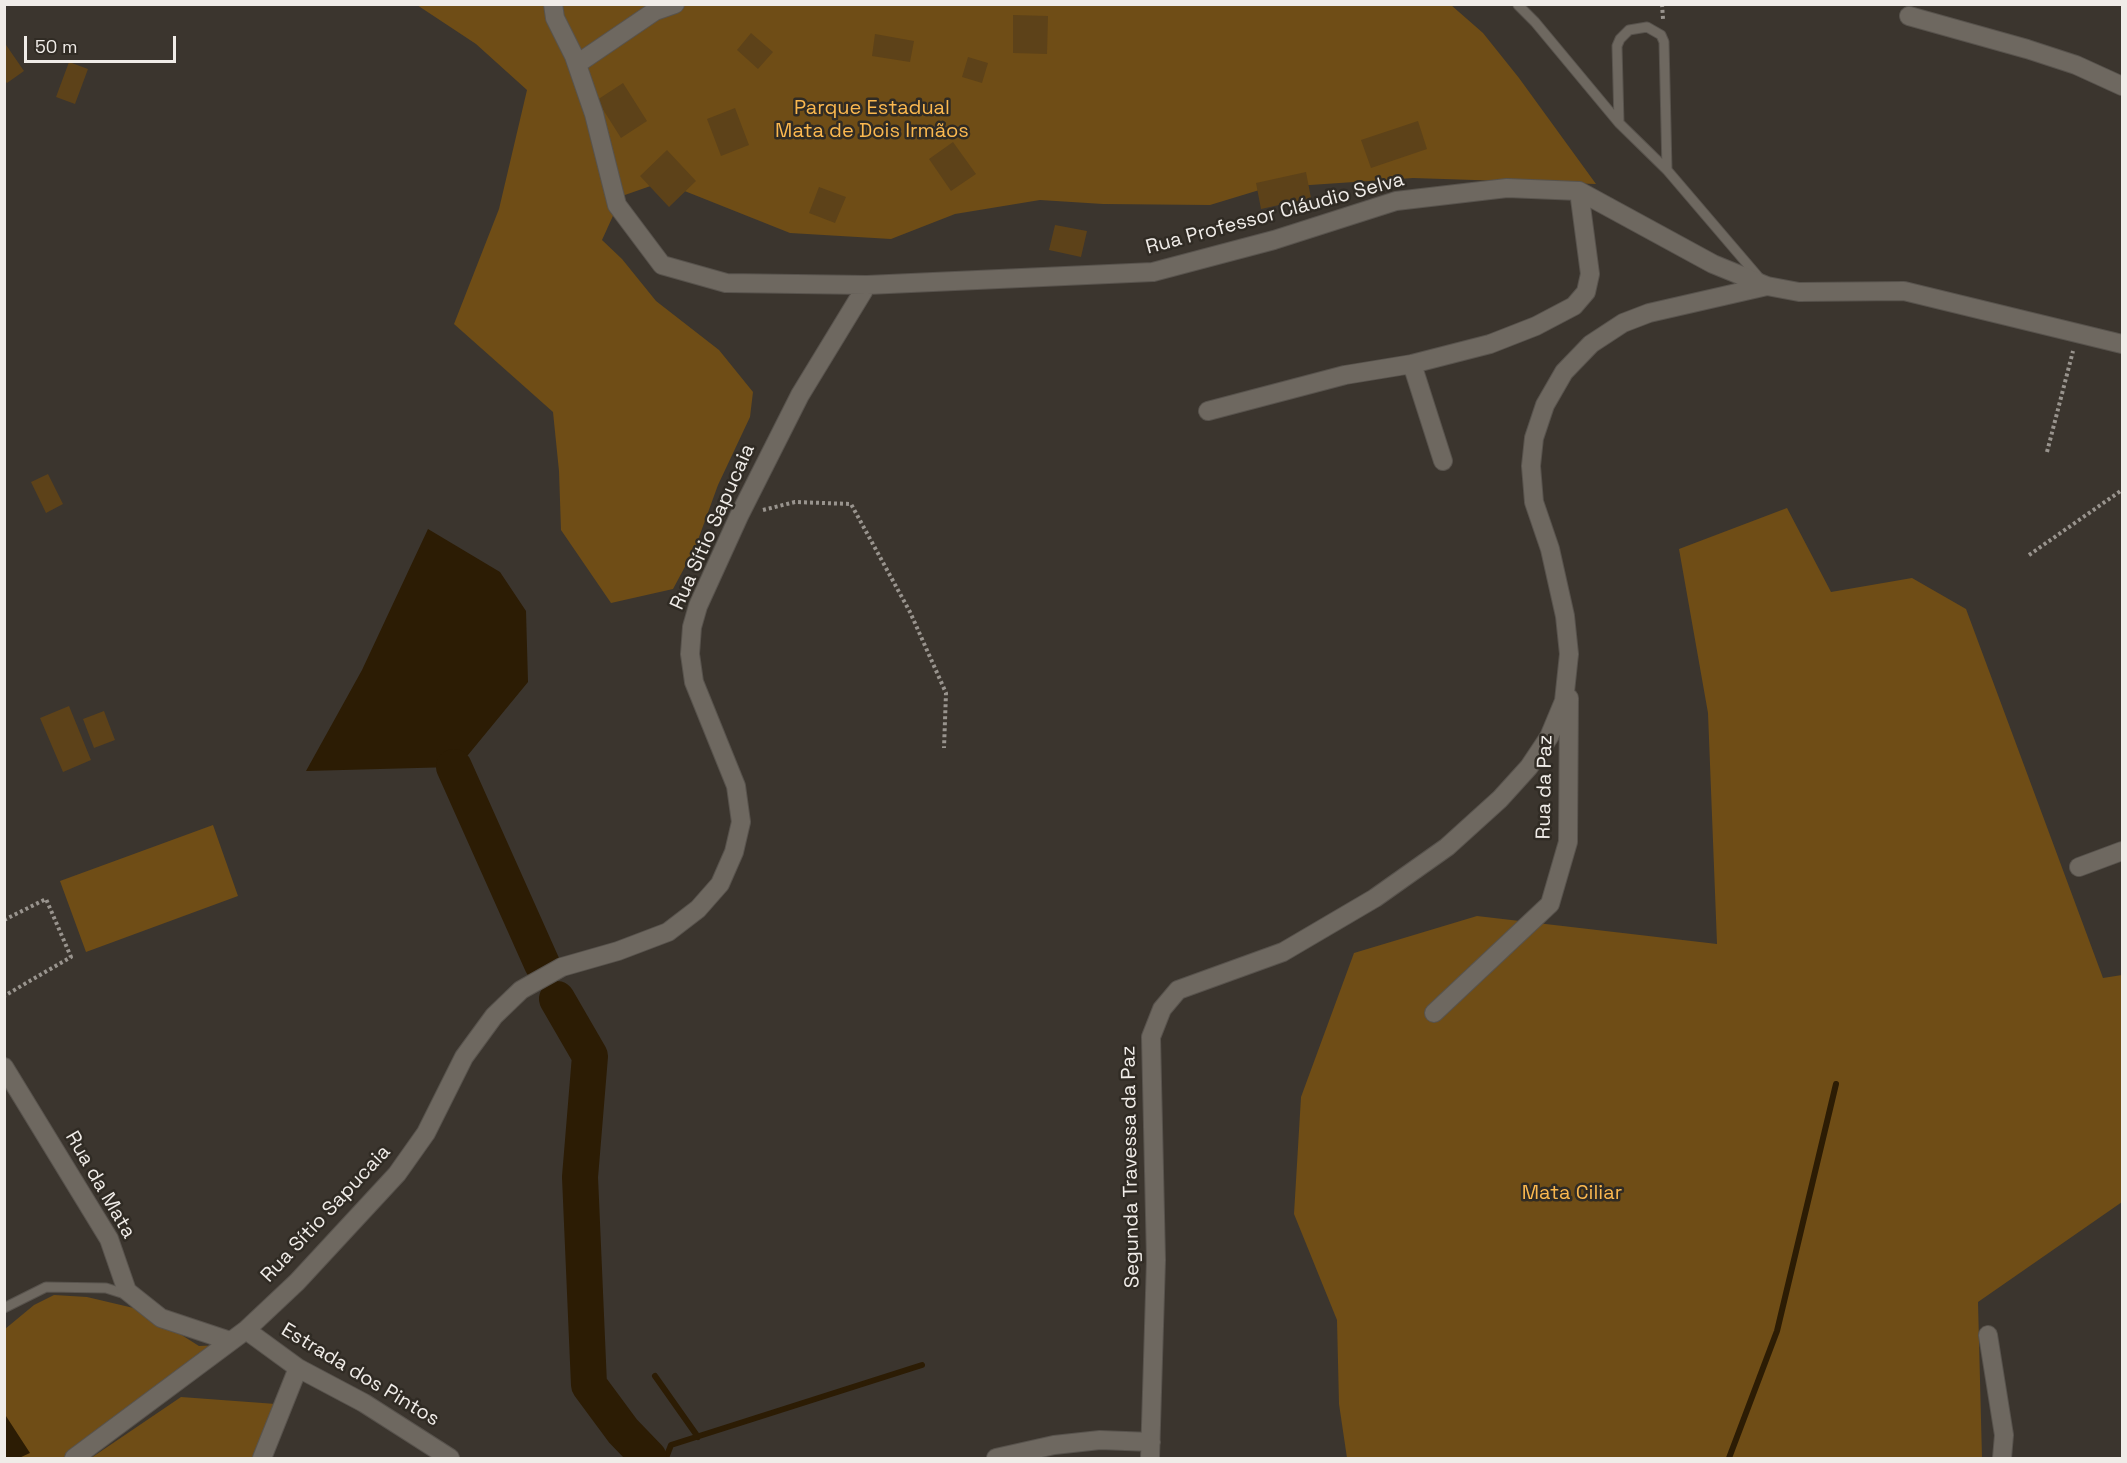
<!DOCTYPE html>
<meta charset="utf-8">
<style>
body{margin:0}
#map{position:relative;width:2127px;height:1463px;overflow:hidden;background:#3b352e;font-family:"Space Grotesk",sans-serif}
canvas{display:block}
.frame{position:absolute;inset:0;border:6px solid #f0ece8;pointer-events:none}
.scale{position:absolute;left:24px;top:36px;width:152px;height:27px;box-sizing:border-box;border:3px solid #f0ece8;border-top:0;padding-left:8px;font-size:18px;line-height:21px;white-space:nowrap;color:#f0ece8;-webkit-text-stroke:4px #302b24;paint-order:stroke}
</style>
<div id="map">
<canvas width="2127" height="1463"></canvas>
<div class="frame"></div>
<div class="scale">50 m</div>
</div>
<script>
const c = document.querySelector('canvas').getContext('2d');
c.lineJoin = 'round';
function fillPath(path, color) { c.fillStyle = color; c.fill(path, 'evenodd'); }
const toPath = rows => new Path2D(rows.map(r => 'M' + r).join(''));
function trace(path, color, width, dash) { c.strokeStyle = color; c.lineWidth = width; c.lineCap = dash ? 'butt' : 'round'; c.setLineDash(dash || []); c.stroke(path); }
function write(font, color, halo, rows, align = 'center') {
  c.font = font + ' "Space Grotesk",sans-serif'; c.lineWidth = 5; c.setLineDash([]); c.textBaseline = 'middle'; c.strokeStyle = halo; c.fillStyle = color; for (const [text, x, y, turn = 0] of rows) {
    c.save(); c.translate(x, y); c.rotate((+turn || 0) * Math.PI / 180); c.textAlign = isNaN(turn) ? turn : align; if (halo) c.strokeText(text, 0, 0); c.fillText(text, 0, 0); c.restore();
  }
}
fillPath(toPath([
 [417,5,1451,5,1483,33,1519,78,1596,184,1413,178,1266,188,1210,205,1103,204,1040,200,955,214,891,239,790,233,662,182,622,196,602,240,622,259,656,301,719,350,753,392,750,417,718,485,695,548,673,589,611,603,561,530,559,471,553,412,454,324,499,209,527,90,476,44],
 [1787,508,1831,592,1912,578,1966,609,2103,978,2122,975,2122,1202,1978,1302,1982,1458,1347,1458,1339,1404,1337,1320,1294,1214,1301,1097,1354,953,1477,916,1717,944,1708,713,1679,549],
 [213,825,238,896,86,952,60,881],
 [54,1295,87,1297,142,1310,199,1346,222,1345,111,1430,62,1458,5,1458,5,1329,34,1305],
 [181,1397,276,1404,256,1458,91,1458]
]), '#6f4d16');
fillPath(toPath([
 [428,529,500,572,526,611,528,682,468,755,454,767,306,771,362,670],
 [4,1413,30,1453,19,1458,5,1458]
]), '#2c1c04');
trace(toPath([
 [655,1376,698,1437],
 [666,1458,671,1445,922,1365],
 [1729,1458,1777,1331,1836,1084]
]), '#2c1c04', 6);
trace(toPath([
 [454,767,542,964],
 [557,999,590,1056,580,1177,589,1385,623,1431,649,1458]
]), '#2c1c04', 36);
fillPath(toPath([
 [1013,15,1048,16,1047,54,1013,53],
 [751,33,773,52,758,69,737,50],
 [875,34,914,41,910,62,872,56],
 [4,42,24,71,7,83,4,80],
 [968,57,988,63,982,83,962,77],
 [69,62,88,69,75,104,56,97],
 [623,83,647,121,621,138,597,100],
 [735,108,749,145,721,156,707,119],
 [1418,121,1427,149,1371,168,1361,140],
 [953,142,976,174,951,191,929,159],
 [667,150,696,181,669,207,640,176],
 [1306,172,1311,198,1261,209,1256,183],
 [819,187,846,197,835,223,809,213],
 [1055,225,1087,231,1081,257,1049,250],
 [48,474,63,504,46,513,31,482],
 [69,706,91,760,63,772,40,718],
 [104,711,115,740,94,748,83,719]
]), '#5d4219');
const service = toPath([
 [1518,5,1535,22,1619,123],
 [1667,170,1664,42,1661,35,1647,27,1629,30,1620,39,1617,46,1619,123,1667,170,1761,280],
 [4,1308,46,1287,106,1288,128,1295]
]);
const minor = toPath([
 [553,4,555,18,574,56,594,114,617,205,662,265,726,283,867,285,1153,272,1274,240,1396,201,1507,188,1579,191,1713,264,1767,286,1799,292,1904,291,2122,344],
 [1909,16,2027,49,2076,65,2122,86],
 [577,64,655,11,675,4],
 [1412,364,1443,461],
 [1208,411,1345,375,1412,364,1490,344,1536,326,1574,306,1586,292,1590,274,1579,191],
 [2079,867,2122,851],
 [1434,1013,1550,904,1568,842,1569,698],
 [4,1067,109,1239,127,1291,161,1318,230,1341],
 [246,1330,298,1368,364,1403,450,1458],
 [1988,1335,2004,1435,2002,1458],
 [74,1458,246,1330,297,1282,397,1174,426,1133,464,1057,494,1016,521,990,562,967,618,951,668,932,698,909,720,884,734,852,741,822,736,786,694,682,690,654,692,627,698,606,739,516,800,395,867,285],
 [262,1458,298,1368],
 [996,1458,1054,1445,1100,1440,1151,1442],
 [1150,1458,1156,1260,1151,1037,1162,1009,1178,990,1283,952,1375,898,1447,847,1500,799,1529,767,1549,737,1564,701,1569,654,1565,616,1550,549,1534,502,1531,466,1534,438,1545,405,1564,372,1591,344,1623,323,1649,313,1767,286]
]);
trace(service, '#58534d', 11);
trace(minor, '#58534d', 20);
trace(toPath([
 [1662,4,1663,19],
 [2047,452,2073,351],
 [763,510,795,502,851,504,910,612,946,693,944,748],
 [2029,555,2122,490],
 [4,920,46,899,71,957,4,996]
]), '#99948e', 4, [3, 3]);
trace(service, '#6e6860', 9);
trace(minor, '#6e6860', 18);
write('20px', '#fbb84f', '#302b24', [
 ["Parque Estadual",872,109],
 ["Mata de Dois Irmãos",872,132],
 ["Mata Ciliar",1572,1194]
]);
write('20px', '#f0ece8', '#302b24', [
 ["Rua Professor Cláudio Selva",1275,214,-15],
 ["Rua Sítio Sapucaia",713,527,-66],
 ["Rua da Paz",1545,787,-89],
 ["Segunda Travessa da Paz",1131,1167,-91],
 ["Rua da Mata",100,1185,60],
 ["Rua Sítio Sapucaia",326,1214,-47],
 ["Estrada dos Pintos",360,1375,31]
]);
</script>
